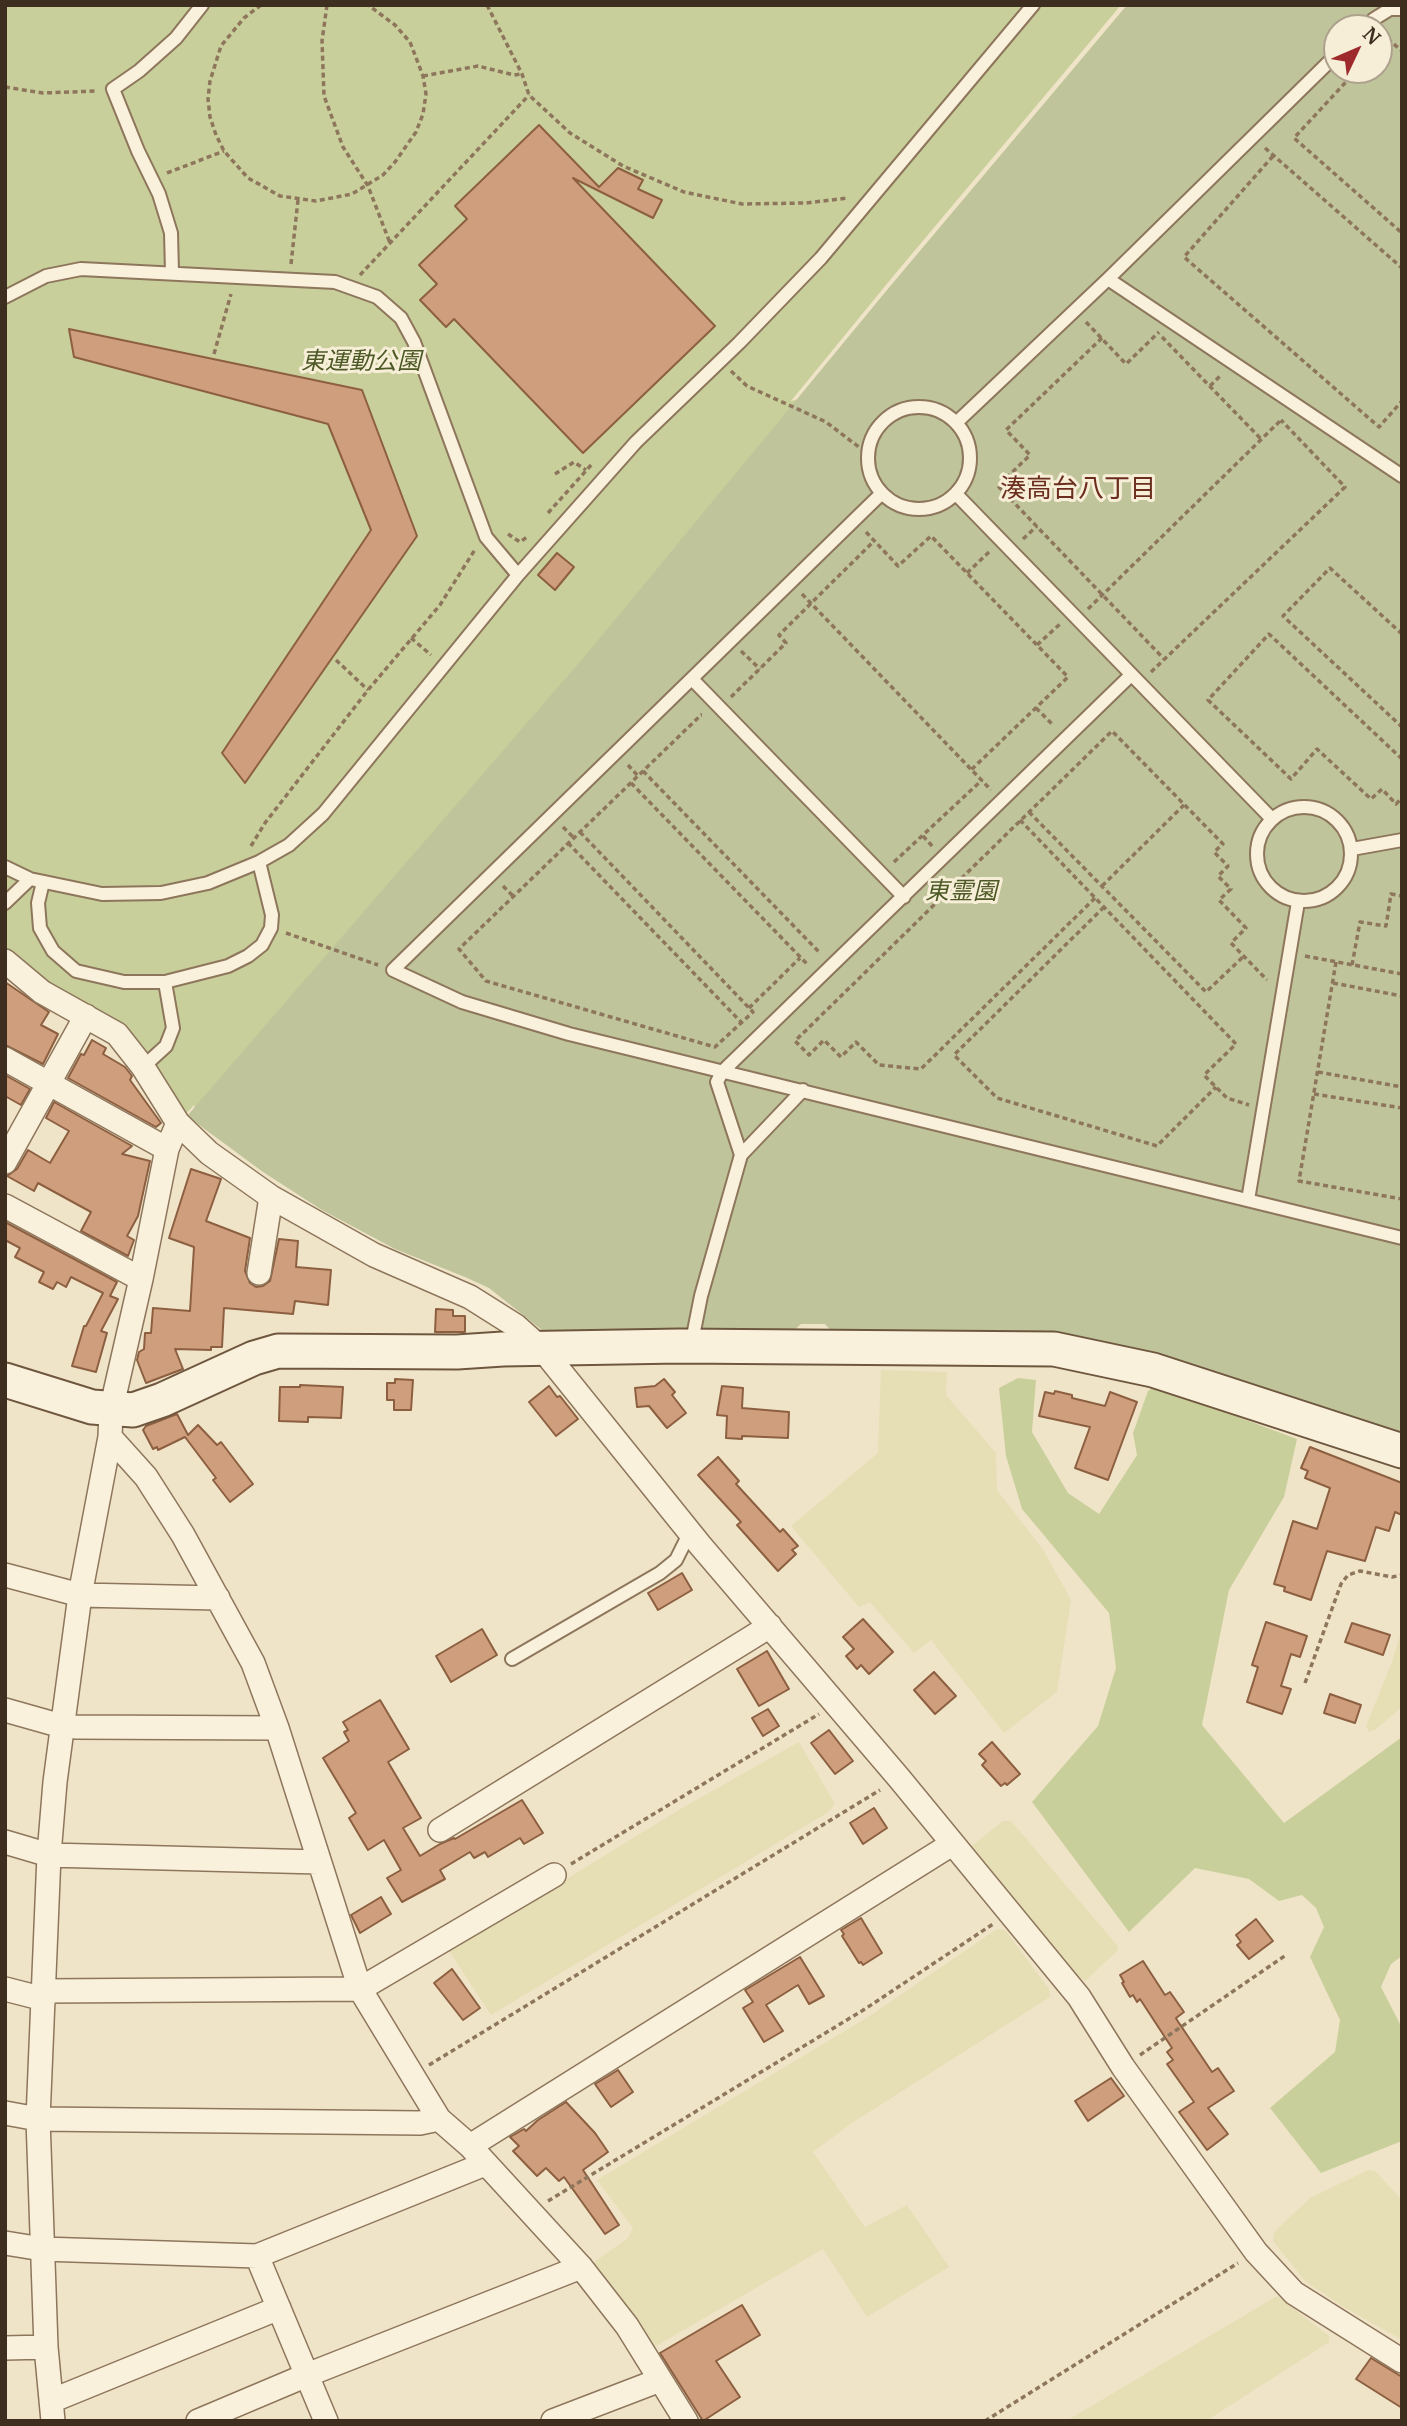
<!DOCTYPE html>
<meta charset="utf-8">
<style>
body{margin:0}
#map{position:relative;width:1407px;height:2426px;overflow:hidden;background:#f0e4c8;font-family:Merriweather,serif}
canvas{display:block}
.frame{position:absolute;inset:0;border:7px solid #3d2e20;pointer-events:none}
.north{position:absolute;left:1323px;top:14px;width:70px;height:70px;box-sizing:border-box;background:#f7eed8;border:2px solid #ada18e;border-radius:50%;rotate:46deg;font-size:19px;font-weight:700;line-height:28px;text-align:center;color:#3d2e20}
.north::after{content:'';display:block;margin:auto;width:24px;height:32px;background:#9e2a2b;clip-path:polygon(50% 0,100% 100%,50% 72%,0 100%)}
</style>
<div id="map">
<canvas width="1407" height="2426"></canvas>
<div class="frame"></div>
<div class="north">N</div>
</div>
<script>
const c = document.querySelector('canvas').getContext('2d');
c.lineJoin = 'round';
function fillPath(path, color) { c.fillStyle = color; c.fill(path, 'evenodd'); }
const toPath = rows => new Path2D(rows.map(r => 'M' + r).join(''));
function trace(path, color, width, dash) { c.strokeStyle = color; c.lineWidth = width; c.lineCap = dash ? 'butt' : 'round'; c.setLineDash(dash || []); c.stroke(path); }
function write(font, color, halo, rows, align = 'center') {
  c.font = font + ' Merriweather,"Noto Sans JP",serif'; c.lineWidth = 6; c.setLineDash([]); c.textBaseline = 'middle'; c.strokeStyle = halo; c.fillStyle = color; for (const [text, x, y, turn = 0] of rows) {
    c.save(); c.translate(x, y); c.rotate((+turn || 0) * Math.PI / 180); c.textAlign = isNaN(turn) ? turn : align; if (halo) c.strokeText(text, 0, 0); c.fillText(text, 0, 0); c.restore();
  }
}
fillPath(toPath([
 [881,1370,947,1372,946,1395,996,1453,997,1490,1044,1551,1071,1600,1057,1692,1004,1733,931,1640,914,1653,870,1602,859,1607,791,1526,878,1453],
 [1402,1629,1402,1707,1375,1730,1369,1732,1366,1726,1392,1662],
 [799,1742,835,1804,827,1813,491,2015,449,1951,682,1808],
 [1003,1821,1011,1821,1118,1946,1118,1950,1086,1980,1077,1978,969,1848],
 [997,1929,1005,1930,1049,1989,1050,1997,852,2123,813,2152,865,2227,907,2205,949,2267,867,2317,823,2249,651,2349,591,2264,628,2238,633,2228,597,2180,868,2017],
 [1368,2170,1375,2171,1402,2200,1402,2340,1342,2306,1305,2281,1273,2241,1274,2232,1310,2198],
 [1277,2296,1329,2336,1329,2342,1206,2421,1066,2421]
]), '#e6deb5');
fillPath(toPath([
 [5,5,1121,5,895,274,791,401,815,395,1337,28,493,1282,198,1116,194,1105,178,1123,143,1067,5,961],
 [1018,1378,1036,1380,1032,1432,1068,1493,1099,1514,1137,1455,1133,1433,1148,1391,1155,1386,1297,1439,1284,1497,1229,1590,1202,1725,1284,1823,1402,1737,1402,1956,1391,1964,1381,1987,1402,2028,1402,2141,1321,2173,1270,2108,1335,2052,1340,2020,1310,1957,1324,1927,1316,1908,1302,1895,1279,1901,1249,1879,1195,1868,1129,1932,1032,1802,1098,1726,1116,1668,1109,1613,1022,1509,1006,1456,999,1388]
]), '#c9cf9b');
fillPath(toPath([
 [1127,5,1402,5,1402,1436,1187,1363,1116,1345,1069,1337,833,1333,825,1324,801,1324,791,1333,547,1334,489,1288,465,1277,395,1249,322,1210,263,1172,187,1116,590,650,887,290],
 [1337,28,1379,28,1379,70,1337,70]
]), '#bfc49a');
const building = toPath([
 [539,125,599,187,618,168,643,180,638,189,662,200,653,218,573,178,715,326,583,453,454,319,446,327,420,300,437,284,419,265,467,219,455,206,539,125],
 [69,329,362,390,417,536,245,783,222,753,371,530,328,424,74,357,69,329],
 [557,553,574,567,555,590,538,575,557,553],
 [5,982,49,1012,41,1025,58,1034,43,1064,5,1045,5,982],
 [92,1040,106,1048,103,1054,125,1067,132,1076,130,1080,161,1123,156,1127,68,1078,81,1054,84,1055,92,1040],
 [5,1075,30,1089,21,1105,5,1096,5,1075],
 [54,1102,132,1146,122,1154,150,1161,138,1216,127,1236,134,1240,128,1256,81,1231,91,1212,38,1183,34,1191,7,1176,17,1169,28,1150,50,1163,69,1131,46,1118,54,1102],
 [191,1169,221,1179,206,1221,250,1238,245,1271,250,1283,256,1287,263,1286,270,1281,279,1239,298,1241,296,1267,331,1270,328,1305,295,1301,293,1314,224,1308,222,1347,211,1347,211,1350,175,1349,183,1369,146,1383,137,1360,139,1352,144,1349,145,1333,151,1333,153,1308,190,1311,194,1247,169,1238,191,1169],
 [5,1222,117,1282,110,1296,118,1299,101,1331,107,1333,96,1372,72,1366,84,1326,86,1326,103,1293,71,1277,66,1287,57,1282,53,1289,39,1282,44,1272,15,1257,20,1248,5,1240,5,1222],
 [436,1309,453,1310,453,1316,465,1316,465,1332,435,1332,436,1309],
 [395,1379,413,1380,411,1410,394,1410,394,1400,387,1400,387,1383,395,1383,395,1379],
 [664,1379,675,1392,672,1395,686,1413,667,1428,649,1406,637,1407,635,1388,655,1386,664,1379],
 [300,1385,343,1387,341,1418,308,1417,308,1422,279,1421,280,1387,300,1387,300,1385],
 [549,1386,557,1397,560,1396,578,1419,556,1436,529,1402,549,1386],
 [722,1386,743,1388,742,1408,789,1412,788,1438,742,1436,742,1439,726,1438,727,1416,717,1415,722,1386],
 [1055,1391,1072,1395,1072,1398,1105,1406,1110,1392,1137,1402,1108,1480,1075,1468,1090,1427,1039,1416,1045,1392,1054,1394,1055,1391],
 [177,1414,188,1435,198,1425,217,1445,221,1442,253,1484,230,1502,213,1480,216,1478,185,1437,158,1450,157,1447,153,1449,143,1430,146,1426,177,1414],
 [1310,1447,1402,1483,1402,1515,1395,1512,1389,1531,1376,1527,1365,1561,1327,1551,1311,1600,1284,1591,1285,1587,1274,1584,1293,1521,1317,1529,1330,1488,1305,1478,1308,1471,1301,1468,1310,1447],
 [718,1457,739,1481,736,1484,780,1532,783,1529,798,1546,792,1550,796,1554,778,1571,737,1525,741,1522,698,1475,718,1457],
 [682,1573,692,1590,658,1610,648,1593,682,1573],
 [863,1619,893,1652,869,1674,861,1665,857,1669,846,1656,854,1649,843,1637,863,1619],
 [1266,1622,1307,1636,1300,1657,1291,1654,1281,1686,1291,1689,1282,1714,1247,1702,1258,1667,1252,1665,1266,1622],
 [1352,1623,1390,1635,1383,1655,1345,1642,1352,1623],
 [482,1629,497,1655,451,1682,436,1656,482,1629],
 [767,1651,789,1689,759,1706,737,1669,767,1651],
 [934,1672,956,1696,935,1714,914,1690,934,1672],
 [1330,1694,1361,1705,1355,1723,1324,1713,1330,1694],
 [380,1700,409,1749,388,1762,421,1818,403,1828,420,1856,440,1844,454,1838,455,1839,522,1800,543,1833,524,1844,520,1838,488,1857,485,1852,474,1858,470,1852,440,1870,445,1879,402,1902,387,1878,401,1870,384,1840,368,1850,349,1818,356,1813,323,1758,349,1741,344,1732,348,1730,343,1722,380,1700],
 [768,1709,779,1726,763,1736,752,1718,768,1709],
 [829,1730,853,1761,835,1774,811,1743,829,1730],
 [992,1742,1020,1774,1007,1785,1005,1783,1001,1786,982,1765,986,1761,979,1754,992,1742],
 [874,1808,887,1828,863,1844,850,1823,874,1808],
 [381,1897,391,1914,360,1933,351,1915,381,1897],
 [861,1918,882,1953,863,1965,861,1962,859,1963,842,1936,844,1934,841,1930,861,1918],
 [1256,1919,1273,1941,1249,1959,1237,1945,1241,1942,1236,1935,1256,1919],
 [800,1957,824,1996,809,2004,798,1985,766,2005,783,2031,764,2042,743,2008,753,2002,745,1990,800,1957],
 [1143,1961,1165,1995,1170,1992,1184,2012,1176,2018,1177,2020,1212,2072,1218,2068,1234,2091,1208,2108,1228,2134,1207,2150,1179,2112,1194,2102,1167,2064,1173,2060,1167,2052,1172,2048,1140,1999,1137,2002,1133,1995,1130,1997,1122,1983,1124,1982,1120,1975,1143,1961],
 [452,1969,480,2008,463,2020,434,1983,452,1969],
 [618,2070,633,2092,611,2107,595,2084,618,2070],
 [1111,2078,1124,2096,1088,2121,1075,2101,1111,2078],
 [566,2102,595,2133,608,2152,583,2170,619,2225,605,2234,564,2177,559,2181,546,2168,537,2176,513,2151,519,2146,510,2137,524,2129,526,2131,538,2120,566,2102],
 [742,2305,760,2335,716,2361,740,2397,703,2421,660,2353,742,2305],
 [1371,2358,1402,2377,1402,2408,1356,2379,1371,2358]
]);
fillPath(building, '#cf9f7d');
trace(building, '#8d5f41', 2);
const lane = toPath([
 [1364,28,1374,19,1390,9,1402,9],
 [172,272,171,233,159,194,138,151,113,89,139,71,176,38,202,5],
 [1108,279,1402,476],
 [5,297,46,276,81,269,335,282,377,297,401,318,414,342,486,537,518,575],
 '868 458a51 51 0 1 1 102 0a51 51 0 1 1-102 0Z',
 [956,423,1108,279,1337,54],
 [882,493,393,970,462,1002,569,1034,1402,1238],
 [956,494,1272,819],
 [692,679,904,897],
 '1257 854a47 47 0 1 1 94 0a47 47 0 1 1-94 0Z',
 [1352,849,1402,840],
 [5,867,30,879,102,894,161,893,208,883,259,862,289,845,323,814,518,575,636,442,739,343,821,258,1033,5],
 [43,882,38,903,40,928,53,951,76,971,124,982,165,982,228,966,248,956,262,945,271,928,272,915,259,862],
 [5,903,30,879],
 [143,1067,166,1046,173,1028,165,982],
 [741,1155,803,1090],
 [1248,1200,1298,902],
 [691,1346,701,1296,741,1155,717,1082,722,1072,1131,675],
 [512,1659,660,1573,676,1560,690,1532]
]);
const street = toPath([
 [5,961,42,992,117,1034,143,1067,178,1123,209,1153,271,1197,374,1255,470,1297,516,1326,543,1350,700,1545,899,1778,1079,1997,1123,2067,1256,2252,1294,2293,1402,2361],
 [5,1059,167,1149],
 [5,1162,86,1016],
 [5,1206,141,1279],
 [259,1273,271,1197],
 [110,1437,146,1477,183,1535,253,1663,277,1728,360,1989,439,2119,470,2146,581,2267,627,2326,686,2421],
 [5,1575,80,1595,218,1598],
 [5,1710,51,1723,75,1727,277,1728],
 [440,1830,770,1626],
 [5,1842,49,1855,319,1862],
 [5,1989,44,1999],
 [44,1991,360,1989,554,1875],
 [5,2113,38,2119,420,2123,439,2119],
 [470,2146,952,1844],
 [5,2243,42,2249,257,2256,485,2164],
 [257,2256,326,2421],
 [5,2348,46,2347],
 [51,2401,279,2308],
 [53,2421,46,2347,38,2119,49,1855,55,1782,80,1595,110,1437,111,1410,141,1279,167,1149,178,1123],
 [198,2421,307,2375,581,2267],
 [553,2421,660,2380]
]);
const secondary = toPath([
 [5,1380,92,1407,133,1410,162,1400,254,1358,278,1351,457,1352,503,1349,680,1346,1054,1349,1153,1370,1402,1451]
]);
trace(lane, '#8d765c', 16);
trace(street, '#8d765c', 26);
trace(secondary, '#6f573f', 37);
trace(toPath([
 [261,5,244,18,221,46,210,81,208,99,210,117,216,135,224,151,248,178,280,196,316,201,352,194,383,175,395,162,416,132,423,114,426,94,423,76,410,42,395,25,368,5],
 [327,5,322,41,324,96,343,147,368,186,390,243],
 [487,5,522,74,529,95,570,133,623,166,684,192,742,204,806,203,848,198],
 [1381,33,1402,51],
 [1379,46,1386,38],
 [1357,70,1294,138,1402,233],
 [423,76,478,66,514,75,522,74],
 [5,87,43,93,97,91],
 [1265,148,1402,268],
 [1273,156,1184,257,1379,427,1402,401],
 [167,173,224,151],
 [291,264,298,200],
 [360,275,529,95],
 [1086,322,1126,364,1159,332],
 [1162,337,1261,439],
 [1102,338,1006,430,1030,455,998,486,1164,659],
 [214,354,231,294],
 [731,371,747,386,826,422,868,454],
 [1210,386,1222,374],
 [555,474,574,462,586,470],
 [548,513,592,464],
 [866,532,898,566,931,536,1068,677,971,770],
 [508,534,520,542,527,537],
 [1023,539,1037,526],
 [967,573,989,552],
 [802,594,991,790],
 [1088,609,1280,421],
 [1402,634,1330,568,1283,616,1402,727],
 [411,638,431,655],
 [1037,645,1060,624],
 [741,651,760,669],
 [336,660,368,690],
 [1151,672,1345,487,1281,420],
 [731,697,786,643,779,635,874,541],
 [1036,708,1054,726],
 [1402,759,1269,634,1208,700,1291,779,1317,749,1371,799,1382,789,1396,804,1402,798],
 [628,765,638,776],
 [643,771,820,953],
 [631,783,808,965],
 [1029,812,1206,992,1244,956],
 [1020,820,1236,1044,1204,1075,1227,1098,1249,1105],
 [563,827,574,838],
 [580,832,753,1012,715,1047,486,981,459,949,701,715,702,715],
 [923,836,933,847],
 [568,843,741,1022],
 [251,846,265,823,368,690,440,605,476,548],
 [894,862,982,780],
 [503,886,514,897],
 [1102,886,1184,805],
 [1095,898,921,1069,879,1065,856,1042,841,1057,824,1040,809,1055,795,1041,1112,731,1223,844,1214,852,1228,866,1218,876,1231,889,1219,900,1246,928,1231,943,1267,980],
 [1104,907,954,1055,997,1098,1157,1146,1216,1087],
 [286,933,378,965],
 [1305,956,1402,974],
 [1336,962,1299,1181,1402,1199],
 [1352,965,1360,922,1386,926,1391,894,1402,896],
 [1333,983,1402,996],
 [749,1008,800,958],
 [1318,1072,1402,1087],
 [1314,1094,1402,1108],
 [1305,1683,1341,1584,1348,1575,1360,1571,1392,1577,1402,1575],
 [571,1864,819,1714],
 [1140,2055,1286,1955],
 [429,2065,880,1790],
 [548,2201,865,2009,993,1924],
 [985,2421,1238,2263]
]), '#8d765c', 3.5, [5, 3.5]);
trace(lane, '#faf1dc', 12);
trace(street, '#faf1dc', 23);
trace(secondary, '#faf1dc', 33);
write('italic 24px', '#4d5a26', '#f7eed8', [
 ["東運動公園",361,362],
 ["東霊園",961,892]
]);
write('26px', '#6b2e1e', '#f7eed8', [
 ["湊高台八丁目",1078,490]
]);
</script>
